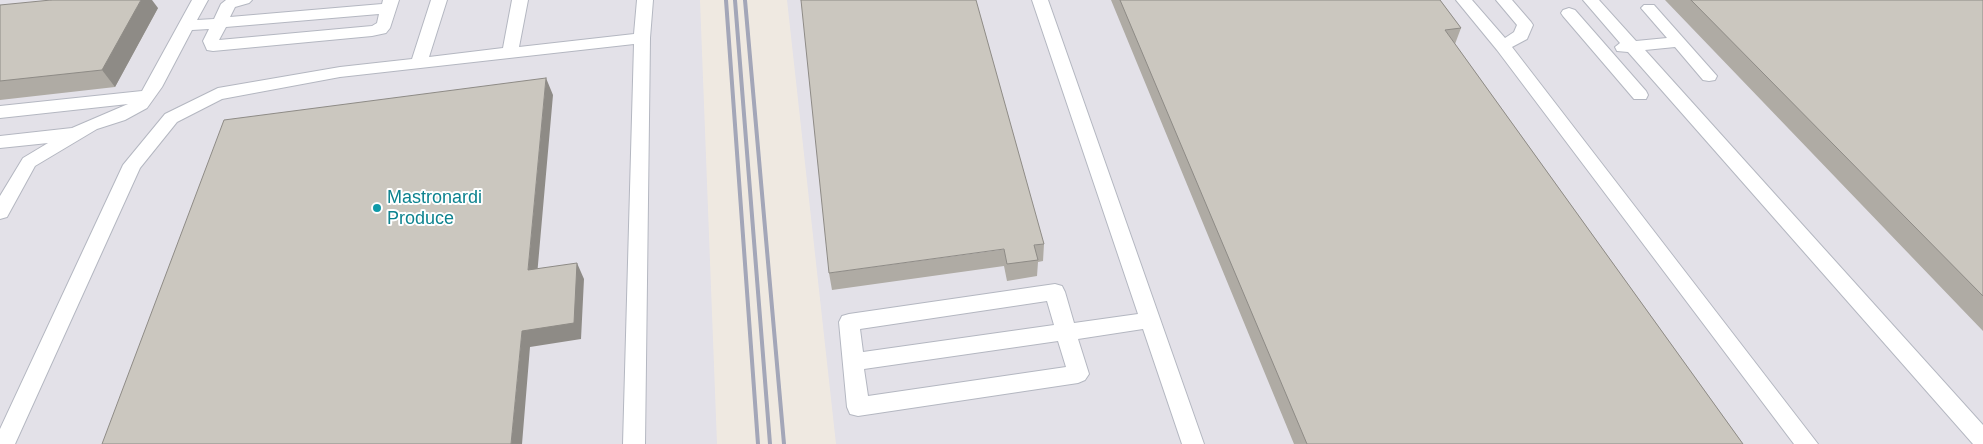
<!DOCTYPE html>
<style>
body{margin:0}
canvas{display:block;background:#efe9e1}
</style>
<canvas width="1983" height="444"></canvas>
<script>
const c = document.querySelector('canvas').getContext('2d');
c.lineJoin = 'round';
function fillPath(path, color) { c.fillStyle = color; c.fill(path, 'evenodd'); }
const toPath = rows => new Path2D(rows.map(r => 'M' + r).join(''));
function trace(path, color, width, dash) { c.strokeStyle = color; c.lineWidth = width; c.lineCap = dash ? 'butt' : 'round'; c.setLineDash(dash || []); c.stroke(path); }
function write(font, color, halo, rows, align = 'center') {
  c.font = font + ' Helvetica,sans-serif'; c.lineWidth = 4; c.setLineDash([]); c.textBaseline = 'middle'; c.strokeStyle = halo; c.fillStyle = color; for (const [text, x, y, turn = 0] of rows) {
    c.save(); c.translate(x, y); c.rotate((+turn || 0) * Math.PI / 180); c.textAlign = isNaN(turn) ? turn : align; if (halo) c.strokeText(text, 0, 0); c.fillText(text, 0, 0); c.restore();
  }
}
fillPath(toPath([
 [0,0,700,0,717,444,0,444],
 [787,0,1983,0,1983,444,836,444]
]), '#e3e1e8');
const minor = toPath([
 [192,0,208,0,197,20,214,19,221,4,226,0,252,0,249,3,235,7,230,17,382,4,383,0,399,0,390,28,386,33,372,36,213,51,207,50,203,41,209,29,192,30,162,87,147,108,125,120,97,129,35,166,7,217,0,219,0,196,23,158,48,143,0,148,0,136,72,128,128,104,0,118,0,106,142,91,192,0],
 [379,14,377,23,372,26,219,40,226,27,379,14],
 [431,0,447,0,429,57,503,48,512,0,528,0,519,47,634,34,637,0,653,0,650,38,645,444,623,444,634,44,340,77,222,99,177,122,140,168,15,444,0,444,0,429,123,165,165,114,218,88,340,67,412,59,431,0],
 [1032,0,1048,0,1204,444,1182,444,1143,329,1078,339,1089,374,1085,380,1078,383,858,416,850,414,847,407,839,322,842,316,849,314,1055,284,1062,286,1065,292,1074,323,1138,314,1032,0],
 [1047,301,1054,325,863,352,860,329,1047,301],
 [1058,341,1066,367,868,396,864,369,1058,341],
 [1456,0,1472,0,1505,38,1514,32,1517,25,1496,0,1512,0,1531,22,1533,25,1527,39,1512,47,1818,444,1794,444,1497,50,1456,0],
 [1583,0,1599,0,1636,41,1667,38,1641,8,1644,5,1654,5,1717,76,1715,80,1709,81,1703,80,1675,47,1645,50,1983,425,1983,444,1973,444,1628,52,1617,51,1615,47,1620,43,1583,0],
 [1569,8,1575,10,1646,91,1648,95,1646,99,1634,99,1563,16,1561,13,1563,10,1569,8]
]);
trace(minor, '#b4b7c1', 2);
fillPath(minor, '#fff');
trace(toPath([
 [726,0,758,444],
 [735,0,770,444],
 [745,0,784,444]
]), '#a3a6b8', 4);
fillPath(toPath([
 [1111,0,1440,0,1461,28,1455,44,1743,444,1294,444],
 [1665,0,1983,0,1983,331],
 [0,5,158,8,115,87,0,100],
 [1044,244,1043,261,1038,262,1037,276,1007,281,1004,266,832,290,829,273]
]), '#afaba4');
fillPath(toPath([
 [141,0,152,0,158,8,115,87,102,70],
 [546,78,553,95,536,287,528,270],
 [577,263,584,279,581,339,530,347,522,444,511,444,522,331]
]), '#8e8b86');
const building = toPath([
 [51,0,141,0,102,70,0,81,0,5,51,0],
 [801,0,976,0,1044,244,1034,245,1038,260,1007,264,1004,249,829,273,801,0],
 [1120,0,1440,0,1461,28,1445,30,1743,444,1307,444,1120,0],
 [1691,0,1983,0,1983,296,1691,0],
 [546,78,528,270,577,263,574,323,522,331,511,444,102,444,224,120,546,78]
]);
fillPath(building, '#cbc7bf');
trace(building, '#8e8b86', 1);
for (const [x, y, r, color] of [
 [377,208,5,"#0f9aa8"]
]) { const dot = new Path2D(); dot.arc(x, y, r, 0, 2 * Math.PI); c.fillStyle = color; c.fill(dot); trace(dot, '#fff', 2); }
write('18px', '#0d838f', '#fff', [
 ["Mastronardi",387,198],
 ["Produce",387,219]
], 'left');
</script>
